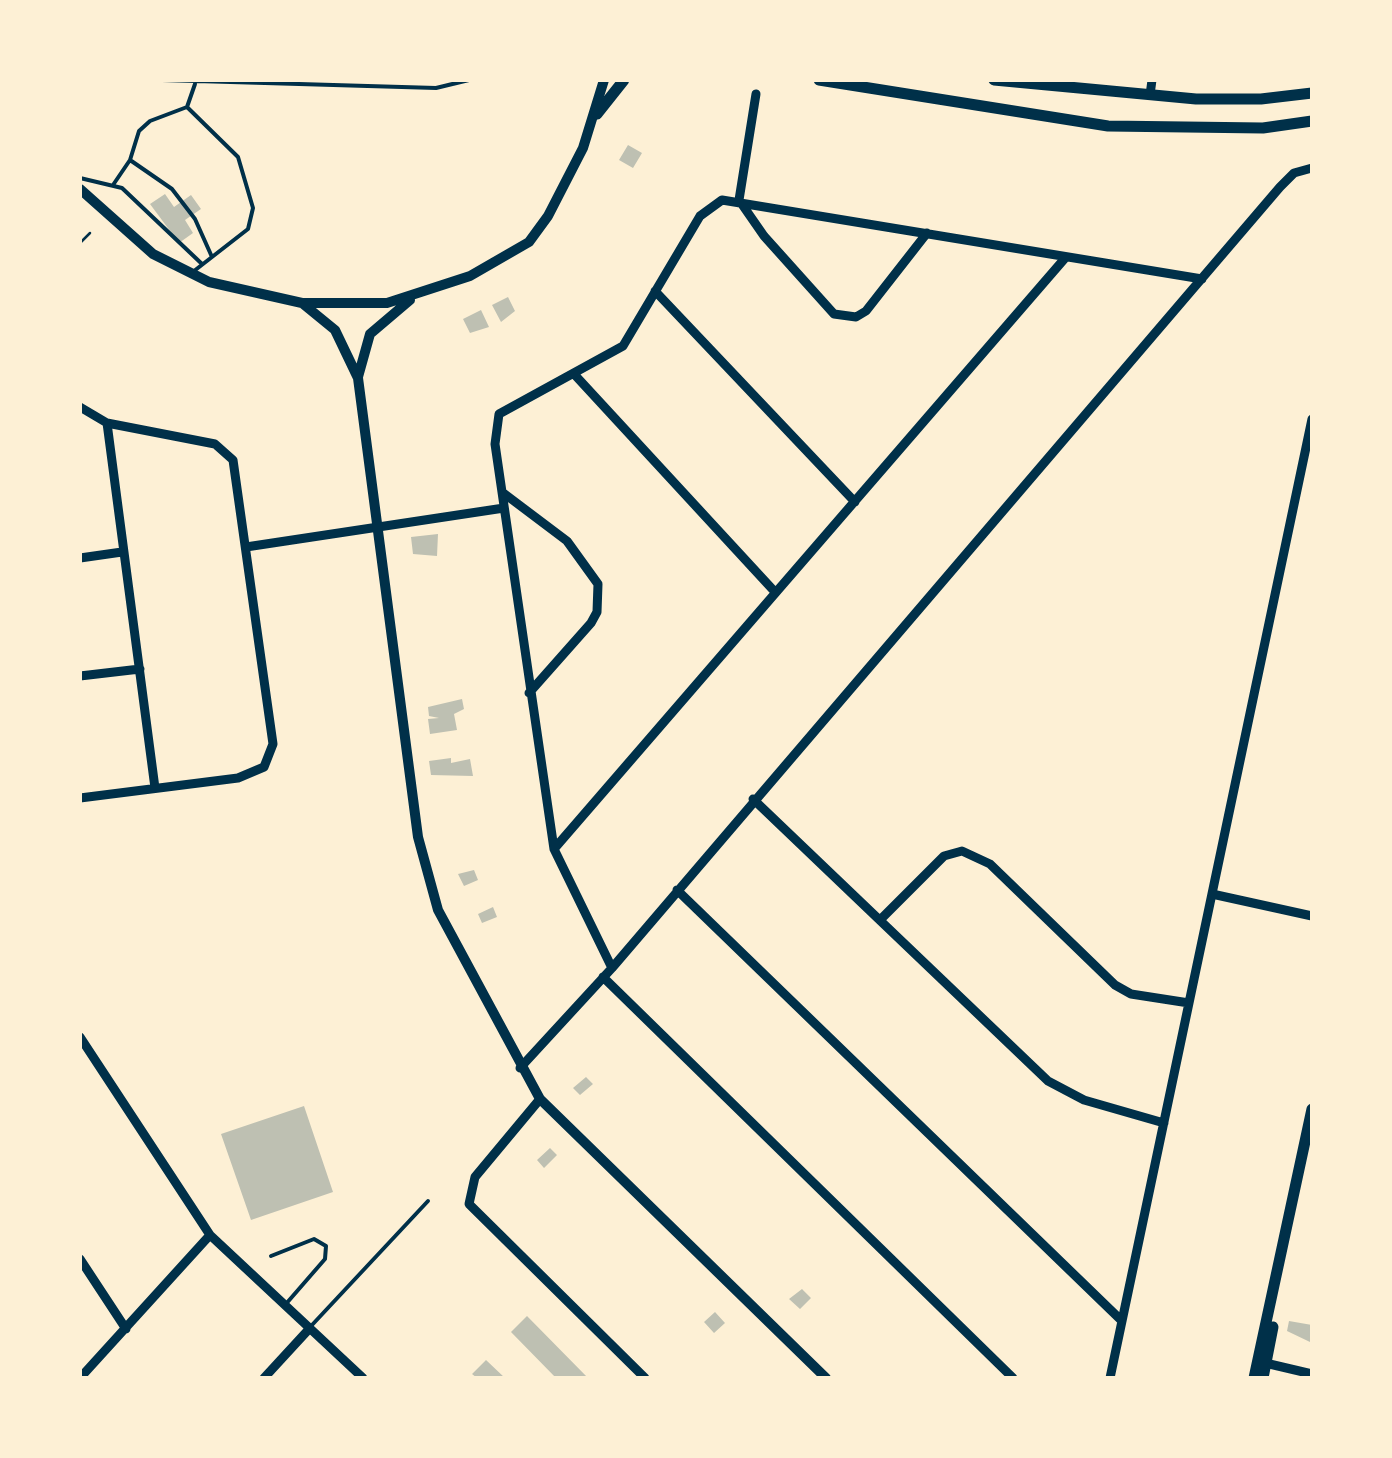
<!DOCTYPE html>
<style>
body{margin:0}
#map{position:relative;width:1392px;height:1458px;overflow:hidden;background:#fdf0d5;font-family:"IBM Plex Sans",sans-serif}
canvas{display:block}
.frame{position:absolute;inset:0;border:82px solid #fdf0d5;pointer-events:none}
</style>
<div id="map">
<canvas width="1392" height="1458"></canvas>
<div class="frame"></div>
</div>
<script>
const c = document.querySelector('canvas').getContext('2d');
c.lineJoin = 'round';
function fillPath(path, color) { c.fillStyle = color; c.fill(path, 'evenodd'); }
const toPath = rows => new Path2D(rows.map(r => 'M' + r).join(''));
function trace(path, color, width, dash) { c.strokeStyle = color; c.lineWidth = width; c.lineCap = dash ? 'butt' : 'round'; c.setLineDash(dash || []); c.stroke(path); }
fillPath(toPath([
 [628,145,642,153,633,168,619,160],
 [165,194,174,207,191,195,201,209,185,220,193,233,179,243,150,204],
 [508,297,515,311,501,322,492,305],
 [481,310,489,327,470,333,463,319],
 [438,534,437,556,413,554,411,537],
 [462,699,464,709,454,714,457,730,430,734,428,719,439,718,429,716,428,707],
 [451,758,451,763,470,759,473,776,431,775,429,761],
 [474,870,478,880,464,886,458,874],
 [493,907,497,917,482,923,478,914],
 [586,1077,593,1084,580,1095,573,1088],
 [304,1106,333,1192,251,1220,221,1134],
 [550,1148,557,1155,544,1168,537,1160],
 [802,1289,811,1298,800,1309,789,1299],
 [715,1312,725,1323,714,1333,704,1322],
 [527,1316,588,1378,556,1378,511,1332],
 [1289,1321,1312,1325,1310,1342,1287,1331],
 [486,1360,505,1378,477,1378,472,1374]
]), '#bec0b2');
trace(toPath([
 [80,243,90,233]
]), '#003049', 2.5);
trace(toPath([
 [162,80,436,88,469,80],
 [187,107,238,157,253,208,248,229,194,271],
 [130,160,172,189,195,219,212,257],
 [80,178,122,188,202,264],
 [113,185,130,160,139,131,150,121,187,107,195,84],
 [271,1256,314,1239,326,1246,325,1259,285,1305],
 [312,1325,428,1201]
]), '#003049', 4);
trace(toPath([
 [756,94,739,200,764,236,834,314,856,317,866,311,927,233],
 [1150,95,1152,80],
 [655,291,855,502],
 [574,374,775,592],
 [80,407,107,423,215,444,233,460,273,744,264,767,238,778,80,798],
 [107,423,155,788],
 [502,492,567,541,598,584,597,612,591,623,529,693],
 [246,547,504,508],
 [80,558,122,552],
 [80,676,140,669],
 [753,799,1048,1081,1084,1100,1164,1123],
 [554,849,1066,257],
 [677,890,1122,1321],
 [1212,894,1312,916],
 [880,920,944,856,962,851,990,864,1115,985,1131,994,1189,1003],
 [612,968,554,849,495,444,499,414,623,346,700,216,722,200,1202,279],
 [603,977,1013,1378],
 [80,1037,210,1235,363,1378],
 [520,1068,612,968,1280,187,1294,173,1312,168],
 [540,1099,475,1177,469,1204,645,1378],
 [80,1259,126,1329],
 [1261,1362,1312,1374],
 [80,1378,210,1235],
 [264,1378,310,1328],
 [1110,1378,1312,419]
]), '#003049', 9);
trace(toPath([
 [80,189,153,254,209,282,302,303,387,303,470,276,529,242,548,216,583,148,604,80],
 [302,303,335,330,358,378,418,837,438,910,540,1099,826,1378],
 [358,377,370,334,410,300]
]), '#003049', 10);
trace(toPath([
 [819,80,1108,126,1263,128,1312,121],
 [994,80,1196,99,1261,99,1312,93],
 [597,114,624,80],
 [1254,1378,1312,1109],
 [1263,1378,1273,1327]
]), '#003049', 11);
</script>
